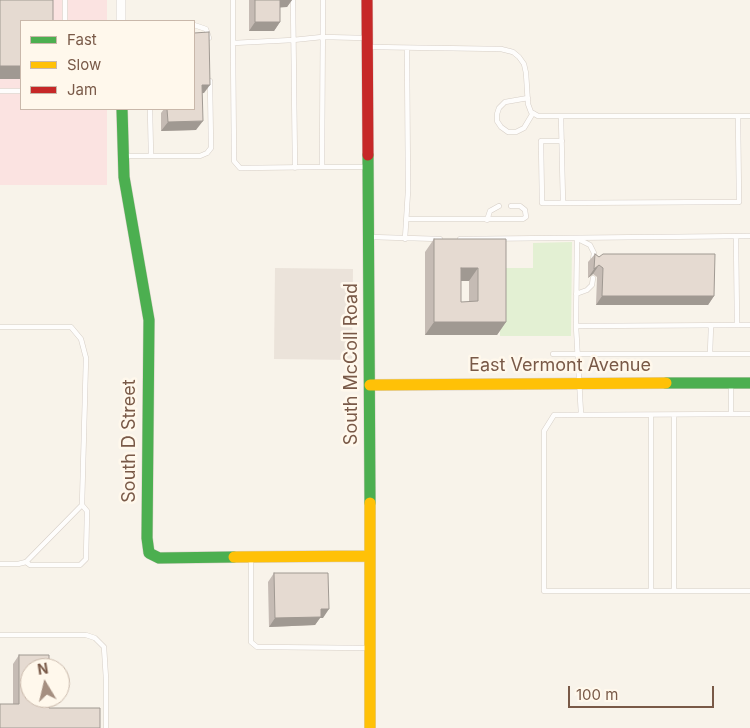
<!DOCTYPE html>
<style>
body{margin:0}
#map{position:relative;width:750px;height:728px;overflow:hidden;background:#f8f3ea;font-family:Inter,sans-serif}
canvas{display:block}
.legend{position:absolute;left:20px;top:20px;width:175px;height:90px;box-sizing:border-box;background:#fff8ec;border:1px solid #c9b8aa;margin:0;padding:6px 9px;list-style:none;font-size:15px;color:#795947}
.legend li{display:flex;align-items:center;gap:10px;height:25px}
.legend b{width:25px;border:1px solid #c9b8aa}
.north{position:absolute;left:20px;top:658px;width:50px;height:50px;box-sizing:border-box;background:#fff8ec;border:1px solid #c9b8aa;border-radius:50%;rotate:351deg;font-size:14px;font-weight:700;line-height:20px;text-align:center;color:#795947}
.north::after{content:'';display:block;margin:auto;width:18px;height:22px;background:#a58f80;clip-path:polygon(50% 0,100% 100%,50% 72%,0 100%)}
.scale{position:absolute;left:568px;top:686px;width:146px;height:22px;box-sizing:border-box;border:2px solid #795947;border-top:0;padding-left:6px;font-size:15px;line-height:18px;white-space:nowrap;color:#795947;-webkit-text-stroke:4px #fff8ec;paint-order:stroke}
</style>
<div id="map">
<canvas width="750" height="728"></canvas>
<ul class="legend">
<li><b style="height:6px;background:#4caf50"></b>Fast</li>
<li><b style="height:6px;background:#ffc107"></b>Slow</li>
<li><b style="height:6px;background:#c62828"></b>Jam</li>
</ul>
<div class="north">N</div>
<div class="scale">100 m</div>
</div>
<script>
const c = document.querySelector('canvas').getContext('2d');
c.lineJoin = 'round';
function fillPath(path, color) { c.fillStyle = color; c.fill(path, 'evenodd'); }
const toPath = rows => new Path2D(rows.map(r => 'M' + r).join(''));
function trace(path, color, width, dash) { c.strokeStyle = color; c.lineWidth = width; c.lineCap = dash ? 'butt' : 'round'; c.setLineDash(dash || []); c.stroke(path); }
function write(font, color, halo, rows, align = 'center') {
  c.font = font + ' Inter,sans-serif'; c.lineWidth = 5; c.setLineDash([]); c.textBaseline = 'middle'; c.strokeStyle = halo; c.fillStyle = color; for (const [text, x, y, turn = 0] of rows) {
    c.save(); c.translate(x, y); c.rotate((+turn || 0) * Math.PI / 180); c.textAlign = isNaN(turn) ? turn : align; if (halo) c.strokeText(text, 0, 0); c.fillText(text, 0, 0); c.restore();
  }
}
fillPath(toPath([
 [275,268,353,269,352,360,274,359]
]), '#ebe3da');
fillPath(toPath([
 [0,0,107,0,107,21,21,21,21,109,107,109,107,185,0,185]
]), '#fbe3e1');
fillPath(toPath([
 [572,242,571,336,500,336,499,268,533,268,533,243]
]), '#e3f0d3');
const lane = toPath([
 [65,0,65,21],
 [233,0,233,43,293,40,322,37,366,38],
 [293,0,295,168],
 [323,0,322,167,366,167],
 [194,25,206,29,209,38],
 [233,43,234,161,240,168,322,167],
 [370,47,501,49,513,52,519,57,524,64,526,73,528,104,531,112,538,116,750,116],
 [0,91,21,91],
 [528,98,505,102,499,108,497,114,497,121,501,127,508,132,516,132,524,128,533,113],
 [150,109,151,156],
 [561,116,563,203],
 [562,141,541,141,542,203,739,202,738,116],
 [126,156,200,156,207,153,211,148,210,81],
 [407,219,523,219,526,217,525,210,520,206,511,206],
 [487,220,490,211,499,206],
 [736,236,737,325],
 [370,237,440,239],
 [577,238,576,326,581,414],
 [405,239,408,191,407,48],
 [460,239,750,236],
 [578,239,590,245,594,253,593,260],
 [576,294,587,290,592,285,593,278],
 [576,326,750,325],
 [0,327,71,327,81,339,86,358,82,505,87,511,86,559,80,565,30,565,26,562,82,505],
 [553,354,750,354],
 [710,354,711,325],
 [731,385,731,414],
 [750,414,554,415,544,431,544,591,750,591],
 [251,558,251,642,257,647,368,648],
 [0,564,18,564,26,562],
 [651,591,651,415],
 [674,591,674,415],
 [0,635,86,635,95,638,104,647,106,679,106,728]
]);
const street = toPath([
 [121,21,121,0]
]);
const fast = toPath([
 [122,109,124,177,149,320,147,538,149,553,159,558,234,557],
 [368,155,370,503],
 [666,383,750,383]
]);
const slow = toPath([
 [370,385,666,383],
 [370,503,370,728],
 [234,557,370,556]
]);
const jam = toPath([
 [367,0,368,155]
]);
trace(lane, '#d6cec6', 5.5);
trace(street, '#d6cec6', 10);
trace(fast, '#d7cec6', 12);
trace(slow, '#d7cec6', 12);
trace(jam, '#d7cec6', 12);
trace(lane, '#fefdfc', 4.5);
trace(street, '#fefdfc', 9);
trace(fast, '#4caf50', 11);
trace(slow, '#ffc107', 11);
trace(jam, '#c62828', 11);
fillPath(toPath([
 [249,0,292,0,287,7,280,7,280,22,274,31,249,31],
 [194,33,204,93,202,93,196,130,161,131,161,113,164,109,194,109],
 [434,239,506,239,506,322,497,335,425,335,425,252],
 [461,281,469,281,469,302,461,302],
 [595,254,599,257,714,296,708,305,596,305,597,277,593,274,588,278,588,262],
 [274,573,323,618,320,618,315,625,269,627,268,582],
 [19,655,49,708,13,704,13,664]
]), '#c5bbb4');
fillPath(toPath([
 [279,0,292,0,287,7,274,8],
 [255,22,280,22,274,31,249,31],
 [0,66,21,66,21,79,0,79],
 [202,85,210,85,204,93,195,94],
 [203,121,196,130,161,131,168,122],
 [599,265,593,274,588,278,594,269],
 [461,268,478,268,469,281,452,281],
 [602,296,714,296,708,305,596,305],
 [434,322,506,322,497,335,425,335],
 [321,609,329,609,323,618,320,618,315,625,269,627,275,618]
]), '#a09992');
const building = toPath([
 [0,0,53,0,53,21,21,21,21,66,0,66,0,0],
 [255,0,280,0,280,22,255,22,255,0],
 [209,32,210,85,202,85,203,121,168,122,167,109,194,109,194,33,209,32],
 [434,239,506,239,506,322,434,322,434,239],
 [461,268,478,268,478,301,461,302,461,268],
 [595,254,599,257,603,254,715,254,714,296,602,296,603,268,599,265,594,269,595,254],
 [274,573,328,573,329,609,321,609,321,617,275,618,274,573],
 [19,655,49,655,49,668,30,668,30,698,49,698,49,708,100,708,100,728,0,728,0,704,19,704,19,655]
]);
fillPath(building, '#e5dad1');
trace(building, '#a09992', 1);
write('18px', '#795947', '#fff8ec', [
 ["South McColl Road",352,364,-90],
 ["East Vermont Avenue",560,366],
 ["South D Street",130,441,-90]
]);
</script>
